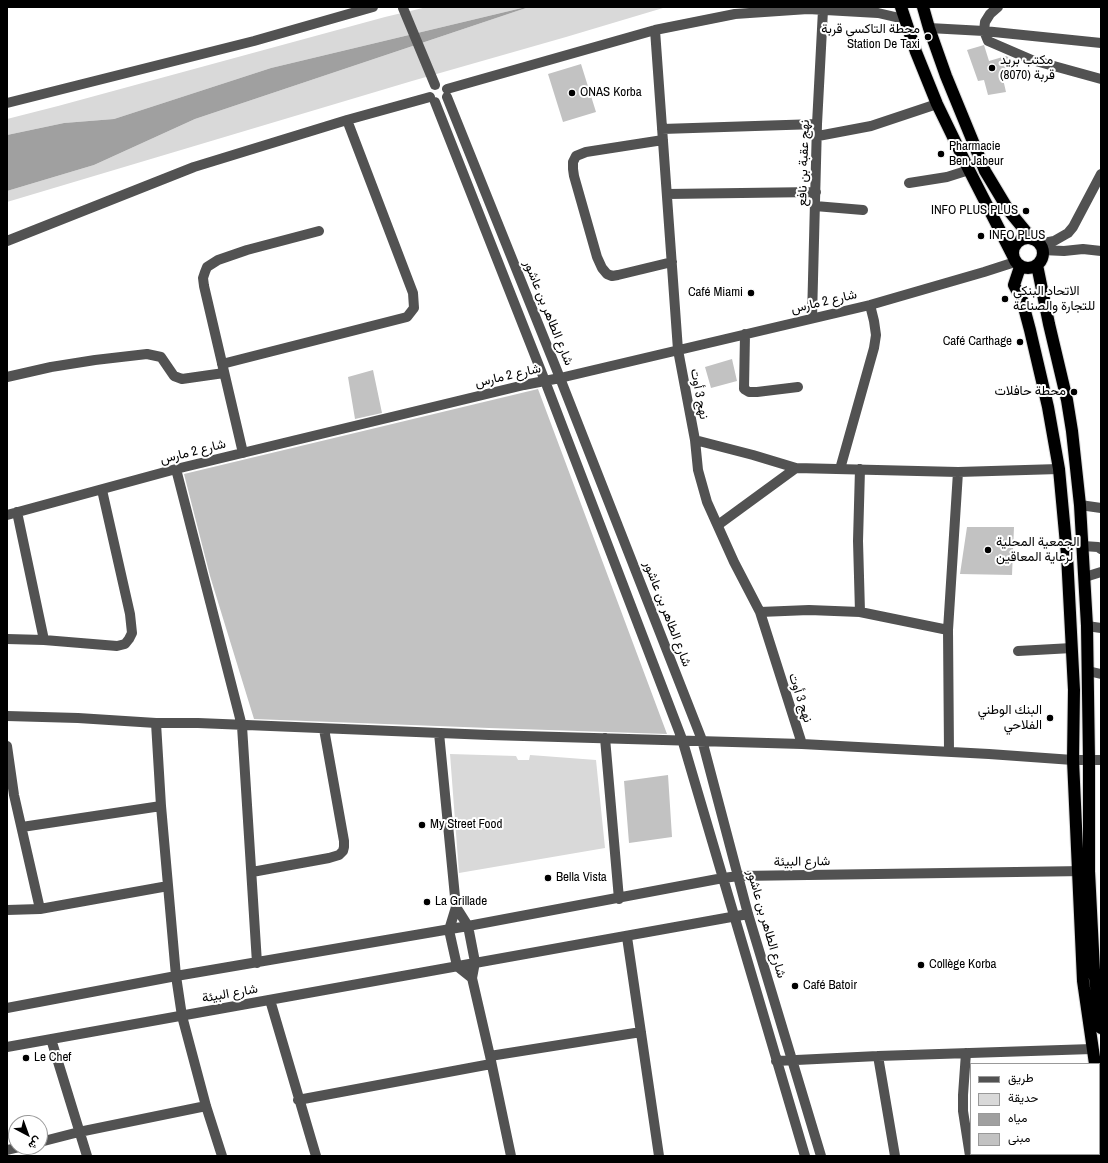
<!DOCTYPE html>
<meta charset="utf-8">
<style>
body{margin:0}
#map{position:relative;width:1108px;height:1163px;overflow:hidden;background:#fff;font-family:"Archivo Narrow",Vazirmatn,sans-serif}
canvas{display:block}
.frame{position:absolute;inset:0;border:8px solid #000;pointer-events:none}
.legend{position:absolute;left:970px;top:1063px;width:130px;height:92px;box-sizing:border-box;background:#fff;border:1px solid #999;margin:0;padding:5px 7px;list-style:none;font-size:12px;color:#000}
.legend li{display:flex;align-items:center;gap:8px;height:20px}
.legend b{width:20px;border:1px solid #999}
.north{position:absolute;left:8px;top:1115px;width:40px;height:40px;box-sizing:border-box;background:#fff;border:1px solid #999;border-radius:50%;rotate:139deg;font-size:11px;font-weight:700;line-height:16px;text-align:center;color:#000}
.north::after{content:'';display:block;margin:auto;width:14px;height:18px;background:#000;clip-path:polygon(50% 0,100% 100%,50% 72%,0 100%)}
</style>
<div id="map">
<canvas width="1108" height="1163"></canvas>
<div class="frame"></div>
<ul class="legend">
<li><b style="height:5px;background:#525252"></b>طريق</li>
<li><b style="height:11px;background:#d9d9d9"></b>حديقة</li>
<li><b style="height:11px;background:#a0a0a0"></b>مياه</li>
<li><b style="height:11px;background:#c2c2c2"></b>مبنى</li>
</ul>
<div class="north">ش</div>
</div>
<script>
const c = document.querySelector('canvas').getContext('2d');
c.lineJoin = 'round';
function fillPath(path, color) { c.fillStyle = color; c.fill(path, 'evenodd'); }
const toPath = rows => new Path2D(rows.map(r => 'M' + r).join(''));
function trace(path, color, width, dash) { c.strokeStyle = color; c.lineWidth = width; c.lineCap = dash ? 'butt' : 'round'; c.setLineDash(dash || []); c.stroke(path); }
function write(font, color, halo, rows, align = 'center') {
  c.font = font + ' "Archivo Narrow",Vazirmatn,sans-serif'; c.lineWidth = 4; c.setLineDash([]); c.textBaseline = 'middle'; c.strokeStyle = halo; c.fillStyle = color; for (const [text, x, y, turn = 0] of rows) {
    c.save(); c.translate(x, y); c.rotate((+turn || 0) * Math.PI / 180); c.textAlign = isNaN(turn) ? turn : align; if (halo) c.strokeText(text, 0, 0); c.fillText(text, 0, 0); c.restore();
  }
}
fillPath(toPath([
 [427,7,526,7,271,68,114,119,64,123,7,135,7,119,58,106,385,17],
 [529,7,671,7,663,8,566,37,412,81,7,202,7,191,94,165,195,119],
 [450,754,516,756,518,760,529,760,530,755,596,760,605,848,459,873]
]), '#d9d9d9');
fillPath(toPath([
 [526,7,529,7,195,119,94,165,7,191,7,135,64,123,114,119,271,68]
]), '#a0a0a0');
fillPath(toPath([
 [984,45,989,61,1006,56,1008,57,1013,76,1003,79,1006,92,988,95,984,80,978,81,967,50],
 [581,64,596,112,563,122,548,74],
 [732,359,737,381,711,388,705,367],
 [373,370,382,413,355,419,348,377],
 [538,389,667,734,489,728,254,719,210,576,184,474],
 [967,527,1014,527,1012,575,960,574],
 [668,775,672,837,629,843,624,781]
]), '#c2c2c2');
const highway = toPath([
 [901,7,916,52,937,104,969,170,1013,256],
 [923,7,929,28,946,76,985,171,1009,211,1032,239],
 '1013 253a15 15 0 1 1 30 0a15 15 0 1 1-30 0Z',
 [1037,265,1049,324,1067,400,1072,431,1080,505,1087,626,1089,760,1089,871,1094,970,1101,1028],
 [1020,267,1014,285,1022,300,1030,330,1048,407,1059,469,1067,555,1074,690,1073,760,1083,981,1095,1064],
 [1099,1083,1101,1093]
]);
trace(highway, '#dbdbdb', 14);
trace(toPath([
 [998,7,990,14,985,22,984,31,988,41,1032,60,1101,79],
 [403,8,435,85],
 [929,28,984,31,1101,43],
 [655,30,678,350,695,440,698,470,707,502,734,562,760,612,802,744],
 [447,89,655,30,735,14,808,9,878,13,904,19],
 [447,97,560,378,702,740,748,914,821,1156],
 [435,102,545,381,682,739,805,1156],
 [7,103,254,41,373,7],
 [662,129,817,124],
 [818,136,871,126,937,104],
 [663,140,586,152,576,156,573,162,573,169,574,176,597,257,602,268,607,274,612,276,618,275,672,262],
 [909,183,947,177,969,170],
 [667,194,816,192],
 [815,206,863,210],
 [7,241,194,167,347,120,430,97],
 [1039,244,1054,241,1068,233,1073,227,1101,174],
 [1042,250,1064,251,1083,249,1101,251],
 [812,318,817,124,823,10],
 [745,334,744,389,749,392,757,392,798,387],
 [222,364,407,317,414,308,413,293,347,120],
 [7,377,51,367,95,360,147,354,161,357,174,376,182,379,224,373],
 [695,440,753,455,796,468,958,472,1059,469],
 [243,453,204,286,203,278,205,272,207,267,218,260,247,250,319,231],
 [176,469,242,726,257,963],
 [840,469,874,348,876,335,874,321,870,305],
 [1080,505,1101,508],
 [17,512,44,640],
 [7,515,176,469,524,385,560,378,870,305,984,272,1015,262],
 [718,525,796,468],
 [1083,546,1098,547,1101,549],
 [1085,577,1101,572],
 [760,612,809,610,860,612,948,630],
 [860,612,858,541,860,469],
 [1087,626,1101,628],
 [7,639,44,640,117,646,125,644,129,639,132,633,130,614,102,490],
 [1018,651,1072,648],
 [1088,671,1101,674],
 [7,716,78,718,156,723,198,723,489,735,802,744,989,754,1073,760,1101,760],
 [156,723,161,806,176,976,182,1016,206,1106,222,1156],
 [439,733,456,907,449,930,457,966,472,978],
 [605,738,619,899],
 [7,746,14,795,40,909,168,886],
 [949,752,948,630,958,472],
 [22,827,161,806],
 [252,872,329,858,339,855,343,851,344,847,344,841,324,729],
 [456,907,468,926,475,962,472,978,490,1056,511,1156],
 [7,910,40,909],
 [627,937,659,1156],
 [270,1000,316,1156],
 [7,1008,176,976,468,926,723,878,739,876,1085,871],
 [51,1039,87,1156],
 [7,1047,748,914],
 [966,1053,963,1095,963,1111,970,1156],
 [490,1056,641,1032],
 [878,1056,895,1156],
 [776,1061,878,1056,1092,1049],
 [298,1100,491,1064],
 [40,1142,79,1132,206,1106],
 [7,1150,20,1147]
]), '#525252', 10);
trace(highway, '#000', 12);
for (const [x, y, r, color] of [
 [928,37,4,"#000"],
 [992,68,4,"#000"],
 [572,93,4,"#000"],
 [941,154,4,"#000"],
 [1026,211,4,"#000"],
 [981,236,4,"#000"],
 [751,293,4,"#000"],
 [1005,299,4,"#000"],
 [1020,342,4,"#000"],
 [1074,392,4,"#000"],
 [988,550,4,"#000"],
 [1050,718,4,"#000"],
 [422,825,4,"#000"],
 [548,878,4,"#000"],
 [427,902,4,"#000"],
 [921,965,4,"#000"],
 [795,986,4,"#000"],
 [26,1058,4,"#000"]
]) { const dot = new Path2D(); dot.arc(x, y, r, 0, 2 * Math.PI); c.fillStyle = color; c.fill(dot); trace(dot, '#fff', 1.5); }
write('13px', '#000', '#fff', [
 ["محطة التاكسي قربة",920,30,"right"],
 ["Station De Taxi",920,45,"right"],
 ["مكتب بريد",1000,61],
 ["قربة (8070)",1000,76],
 ["ONAS Korba",580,93],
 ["Pharmacie",949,147],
 ["Ben Jabeur",949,162],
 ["INFO PLUS PLUS",1018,211,"right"],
 ["INFO PLUS",989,236],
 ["الاتحاد البنكي",1013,292],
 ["للتجارة والصناعة",1013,307],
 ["Café Miami",743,293,"right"],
 ["Café Carthage",1012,342,"right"],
 ["محطة حافلات",1066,392,"right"],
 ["الجمعية المحلية",996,543],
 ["لرعاية المعاقين",996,558],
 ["البنك الوطني",1042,711,"right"],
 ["الفلاحي",1042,726,"right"],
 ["My Street Food",430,825],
 ["Bella Vista",556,878],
 ["La Grillade",435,902],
 ["Collège Korba",929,965],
 ["Café Batoir",803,986],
 ["Le Chef",34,1058]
], 'left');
write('13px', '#000', '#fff', [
 ["نهج عقبة بن نافع",804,163,-88],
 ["شارع 2 مارس",824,302,-13],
 ["شارع الطاهر بن عاشور",548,313,68],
 ["شارع 2 مارس",508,376,-13],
 ["نهج 3 أوت",699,394,79],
 ["شارع 2 مارس",193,452,-14],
 ["شارع الطاهر بن عاشور",667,614,69],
 ["نهج 3 أوت",800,698,72],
 ["شارع البيئة",802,862,-1],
 ["شارع الطاهر بن عاشور",766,924,74],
 ["شارع البيئة",230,994,-10]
]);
</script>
